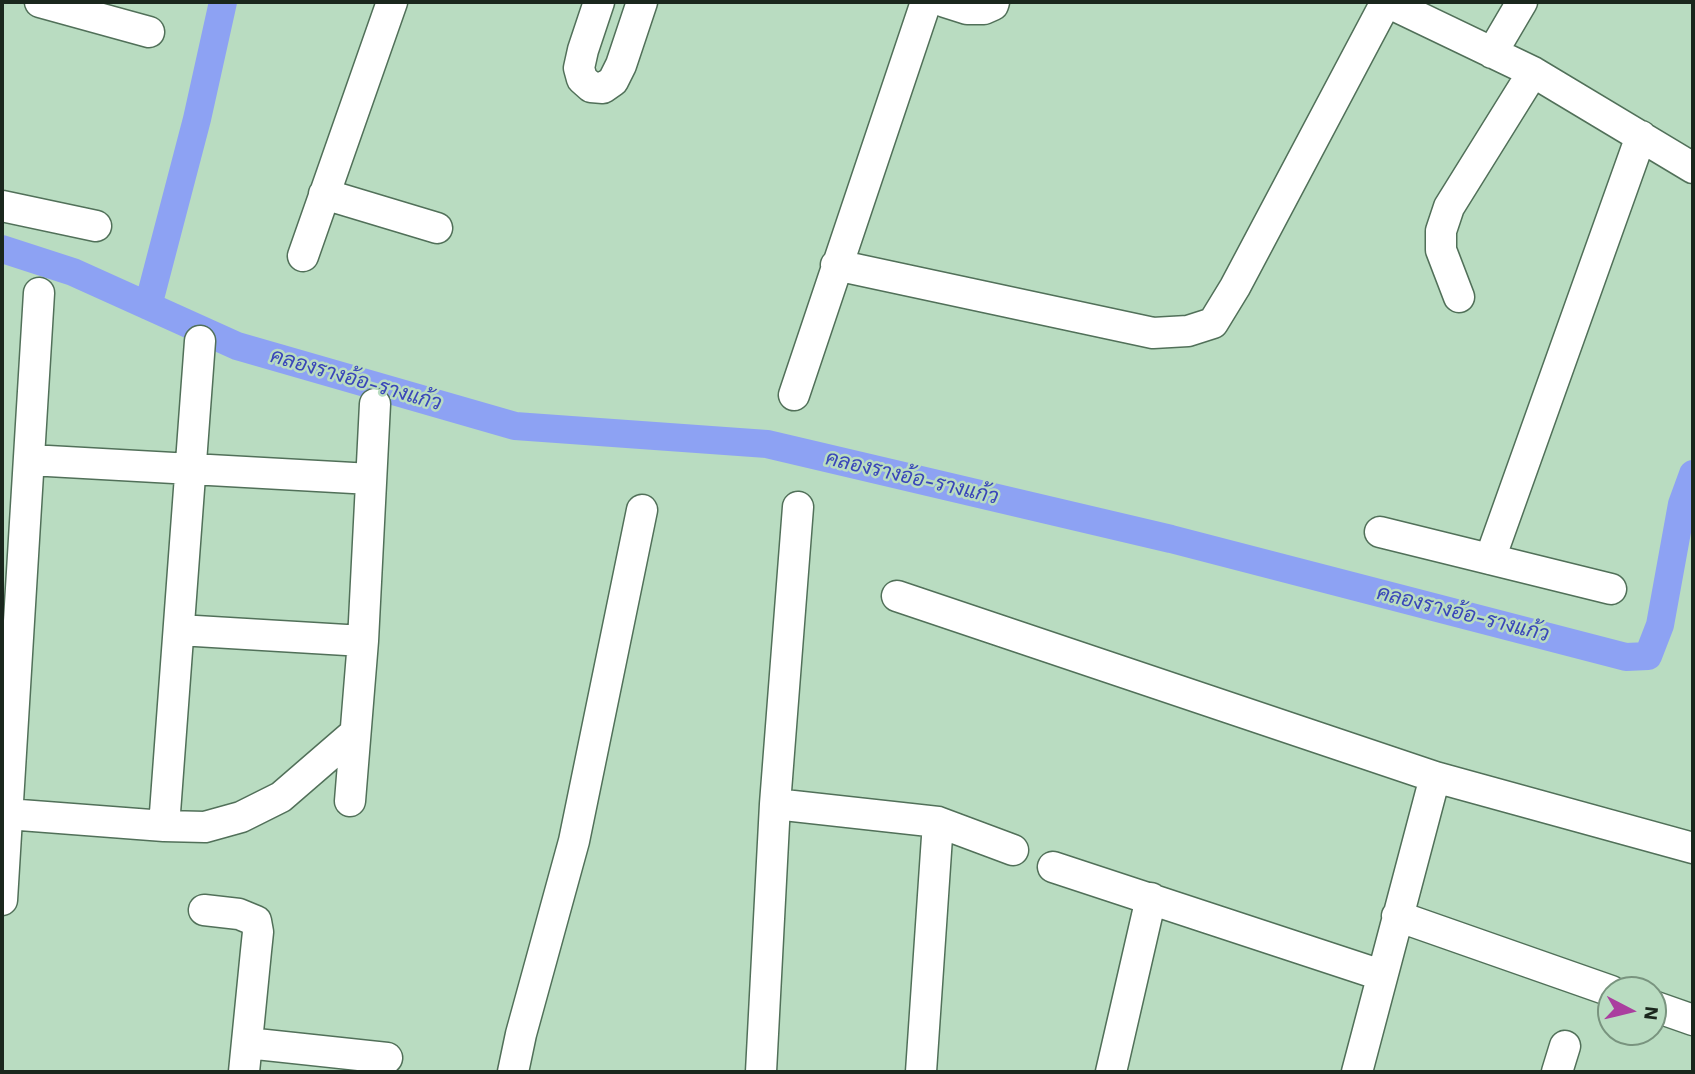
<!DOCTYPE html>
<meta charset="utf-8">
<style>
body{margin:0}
#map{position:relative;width:1695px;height:1074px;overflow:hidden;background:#b9dcc1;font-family:"Work Sans",sans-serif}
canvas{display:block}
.frame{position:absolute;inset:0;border:4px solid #1a271d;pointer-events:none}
.north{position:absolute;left:1597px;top:976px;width:70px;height:70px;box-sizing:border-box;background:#b9dcc1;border:2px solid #79947f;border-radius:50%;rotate:97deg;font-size:19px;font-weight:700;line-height:28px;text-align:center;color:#1a271d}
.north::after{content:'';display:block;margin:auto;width:24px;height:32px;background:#aa3f9f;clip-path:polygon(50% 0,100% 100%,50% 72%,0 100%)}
</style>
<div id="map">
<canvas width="1695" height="1074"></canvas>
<div class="frame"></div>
<div class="north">N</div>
</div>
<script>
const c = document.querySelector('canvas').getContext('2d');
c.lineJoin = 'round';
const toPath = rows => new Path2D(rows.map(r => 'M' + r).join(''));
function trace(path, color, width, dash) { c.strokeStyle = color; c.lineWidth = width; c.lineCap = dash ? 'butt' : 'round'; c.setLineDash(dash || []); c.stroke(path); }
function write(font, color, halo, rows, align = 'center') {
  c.font = font + ' "Work Sans",Sarabun,sans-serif'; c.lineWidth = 5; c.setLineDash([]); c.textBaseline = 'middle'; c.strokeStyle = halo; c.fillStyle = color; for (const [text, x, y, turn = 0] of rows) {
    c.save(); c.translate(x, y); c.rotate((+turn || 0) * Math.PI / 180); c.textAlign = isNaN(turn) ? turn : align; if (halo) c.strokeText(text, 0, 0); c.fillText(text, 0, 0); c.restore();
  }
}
trace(toPath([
 [2,249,73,272,237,346,515,426,767,444,1171,539,1626,657,1648,656,1660,625,1682,504,1693,474],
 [148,306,197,119,223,2]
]), '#8da2f3', 28);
const minor = toPath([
 [40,2,149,32],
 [599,2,583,50,579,68,582,79,591,87,603,88,613,81,621,65,642,2],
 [945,2,967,9,984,9,993,5,994,2],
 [1387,2,1533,72,1693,168],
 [1492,53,1522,2],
 [324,194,437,228],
 [2,206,96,226],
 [303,256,392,2],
 [836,265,1153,333,1188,331,1213,323,1235,287,1386,2],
 [1459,297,1441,250,1441,231,1449,207,1533,72],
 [794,395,926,2],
 [30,460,371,479],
 [1380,532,1611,589],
 [1490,559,1641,136],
 [897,596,1435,777,1693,848],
 [179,630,363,641],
 [350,801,363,641,375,404],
 [775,804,938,822,1013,850],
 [7,814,164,826,205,827,241,817,281,797,355,733],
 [164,826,200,341],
 [1053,867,1381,975],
 [2,900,39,293],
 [204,910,239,914,256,921,258,932,256,951,244,1072],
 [1397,916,1611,991],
 [1653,1006,1693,1020],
 [247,1043,387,1058],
 [513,1072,521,1034,574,841,642,510],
 [761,1072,775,804,798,507],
 [921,1072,938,822],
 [1111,1072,1151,898],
 [1357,1072,1435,777],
 [1557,1072,1565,1046]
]);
trace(minor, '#517059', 33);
trace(minor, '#fff', 30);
write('italic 21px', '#3946b9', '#b9dcc1', [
 ["คลองรางอ้อ-รางแก้ว",356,380,16],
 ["คลองรางอ้อ-รางแก้ว",912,478,13],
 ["คลองรางอ้อ-รางแก้ว",1463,614,14]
]);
</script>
